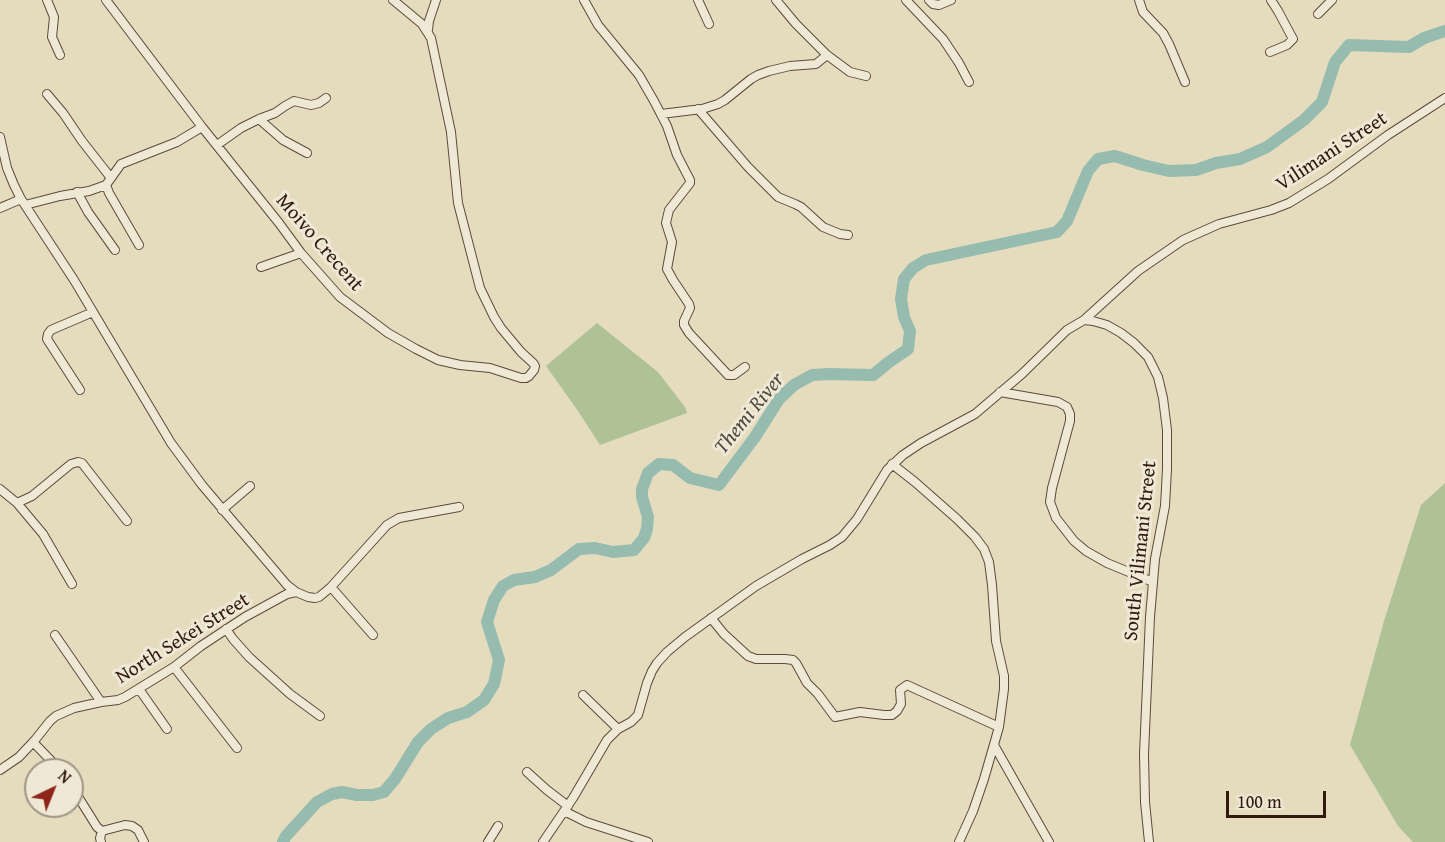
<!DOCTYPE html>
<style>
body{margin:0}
#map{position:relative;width:1445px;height:842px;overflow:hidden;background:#e5dcbe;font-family:"Gentium Book Plus",serif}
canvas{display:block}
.north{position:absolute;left:24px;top:758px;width:60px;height:60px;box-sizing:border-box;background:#eee8d5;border:2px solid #a29585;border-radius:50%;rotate:43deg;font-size:16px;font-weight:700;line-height:24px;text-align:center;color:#30190e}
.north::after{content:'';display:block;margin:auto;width:21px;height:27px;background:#8f2418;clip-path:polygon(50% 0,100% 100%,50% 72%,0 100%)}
.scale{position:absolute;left:1226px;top:791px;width:100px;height:27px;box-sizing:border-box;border:3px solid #30190e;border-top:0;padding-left:8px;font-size:18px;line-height:21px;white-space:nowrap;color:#30190e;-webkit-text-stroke:4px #eee8d5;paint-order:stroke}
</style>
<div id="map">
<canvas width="1445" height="842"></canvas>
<div class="north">N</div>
<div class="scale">100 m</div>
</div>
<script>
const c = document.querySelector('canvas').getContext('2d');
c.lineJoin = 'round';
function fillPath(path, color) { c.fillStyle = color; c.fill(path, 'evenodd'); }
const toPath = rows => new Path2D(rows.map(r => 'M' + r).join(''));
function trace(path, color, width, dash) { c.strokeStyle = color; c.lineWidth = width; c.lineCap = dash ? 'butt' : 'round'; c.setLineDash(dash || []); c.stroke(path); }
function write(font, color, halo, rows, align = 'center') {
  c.font = font + ' "Gentium Book Plus",serif'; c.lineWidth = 6; c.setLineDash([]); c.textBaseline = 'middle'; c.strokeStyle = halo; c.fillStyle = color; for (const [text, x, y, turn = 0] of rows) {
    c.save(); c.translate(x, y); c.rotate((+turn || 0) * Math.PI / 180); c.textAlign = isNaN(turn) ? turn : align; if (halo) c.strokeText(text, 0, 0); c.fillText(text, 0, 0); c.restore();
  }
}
fillPath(toPath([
 [597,323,658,372,685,407,687,413,600,445,578,411,546,366],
 [1445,483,1445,842,1413,842,1398,826,1350,745,1384,621,1421,505]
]), '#afc296');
trace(toPath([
 [283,842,286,836,317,802,332,794,342,792,357,795,373,795,384,792,395,779,418,742,431,729,448,718,467,712,484,700,494,684,499,660,487,622,494,600,503,586,514,580,535,577,551,570,579,549,595,548,613,552,634,550,644,538,647,529,648,517,642,497,642,489,648,473,659,464,673,465,690,478,719,485,755,437,779,399,794,385,812,375,829,374,873,375,889,362,908,349,910,331,904,317,901,299,904,279,913,268,926,260,1057,232,1067,221,1088,171,1098,159,1115,156,1143,165,1169,171,1196,170,1216,163,1240,159,1267,147,1304,120,1322,102,1335,62,1349,45,1409,47,1424,38,1445,31]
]), '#96bcb0', 12);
const minor = toPath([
 [47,0,54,17,52,37,60,55],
 [106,0,202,127,279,223,301,253,340,297,388,333,416,349,438,360,460,365,490,368,521,378,526,378,529,376,534,370,535,366,533,363,521,352,501,328,494,317,480,288,458,203,451,132,431,38,422,24,393,0],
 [584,0,598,25,639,75,654,101,667,126,677,155,690,180,690,183,669,210,666,223,672,242,667,269,673,280,689,304,690,308,684,321,684,325,689,333,728,375,734,375,745,367],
 [698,0,709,24],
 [776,0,796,24,827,55,850,72,866,76],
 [906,0,943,39,959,63,969,82],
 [929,0,933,4,939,5,951,0],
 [1139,0,1143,12,1163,33,1169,44,1185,82],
 [1318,14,1332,0],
 [428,30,429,21,436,0],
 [1270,52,1287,45,1293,39,1278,11,1271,0],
 [47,94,63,113,82,141,111,178],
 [698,109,748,167,778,197,795,204,801,207,823,227,840,234,848,235],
 [661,114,702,109,718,104,725,100,751,79,758,75,769,71,790,66,816,64,827,55],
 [259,119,283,140,307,153],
 [0,137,7,168,14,185,21,199,74,280,171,443,202,485,287,585,296,592,308,597,315,598,319,597,331,587,387,525,399,518,459,507],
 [217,145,241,128,259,119,275,113,285,106,294,101,311,105,319,103,326,98],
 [106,185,109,193,139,245],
 [77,192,88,212,115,250],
 [25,205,60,196,89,191,106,185,121,164,177,142,202,127],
 [0,208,21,199],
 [261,267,301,253],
 [1084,320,1138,271,1183,240,1219,224,1271,210,1289,203,1328,179,1388,135,1445,98],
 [80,390,47,339,48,334,51,330,93,312],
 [1000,392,1058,402,1067,407,1070,414,1070,421,1052,488,1050,502,1056,518,1074,541,1086,551,1107,563,1153,582],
 [892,464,915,482,957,519,975,537,984,549,989,562,992,585,996,641,1004,676,1004,689,999,727,984,779,973,811,959,842],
 [0,489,17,503,43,534,72,584],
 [17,503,32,496,71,464,78,462,82,463,127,521],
 [222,510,250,486],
 [331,587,373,635],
 [711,618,724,634,748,656,756,659,785,659,793,660,796,663,807,683,818,694,835,717,860,712,884,715,892,715,897,711,901,704,900,690,907,685,999,727],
 [226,629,233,639,249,657,290,694,320,716],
 [55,635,101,702],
 [174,667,237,748],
 [139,689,167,729],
 [583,695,618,729],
 [33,742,60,770],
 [994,745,1049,842],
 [0,770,19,757,35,740,50,721,56,716,74,708,101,702,118,700,125,697,174,667,201,646,245,617,287,594,296,592],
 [527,772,547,790,568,806],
 [72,787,97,827,102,831,125,825,132,826,138,830,144,842],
 [564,811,586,822,648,842],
 [101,842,100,838,102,831],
 [488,842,498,826],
 [543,842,573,798,607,740,618,729,631,722,638,715,647,683,652,671,657,663,667,652,685,637,756,586,802,559,830,545,842,537,857,519,887,470,903,455,921,443,975,414,1022,374,1067,330,1084,320,1093,321,1107,325,1121,333,1134,343,1148,357,1158,377,1163,398,1167,430,1167,469,1165,506,1155,559,1150,617,1144,754,1145,802,1149,842]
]);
trace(minor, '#5d4a3a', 10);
trace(minor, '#eee8d5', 8);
write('20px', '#30190e', '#eee8d5', [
 ["Vilimani Street",1332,152,-33],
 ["Moivo Crecent",319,243,49],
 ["South Vilimani Street",1141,551,-84],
 ["North Sekei Street",183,639,-32]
]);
write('italic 21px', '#4f4a3f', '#eee8d5', [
 ["Themi River",750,414,-51]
]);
</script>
